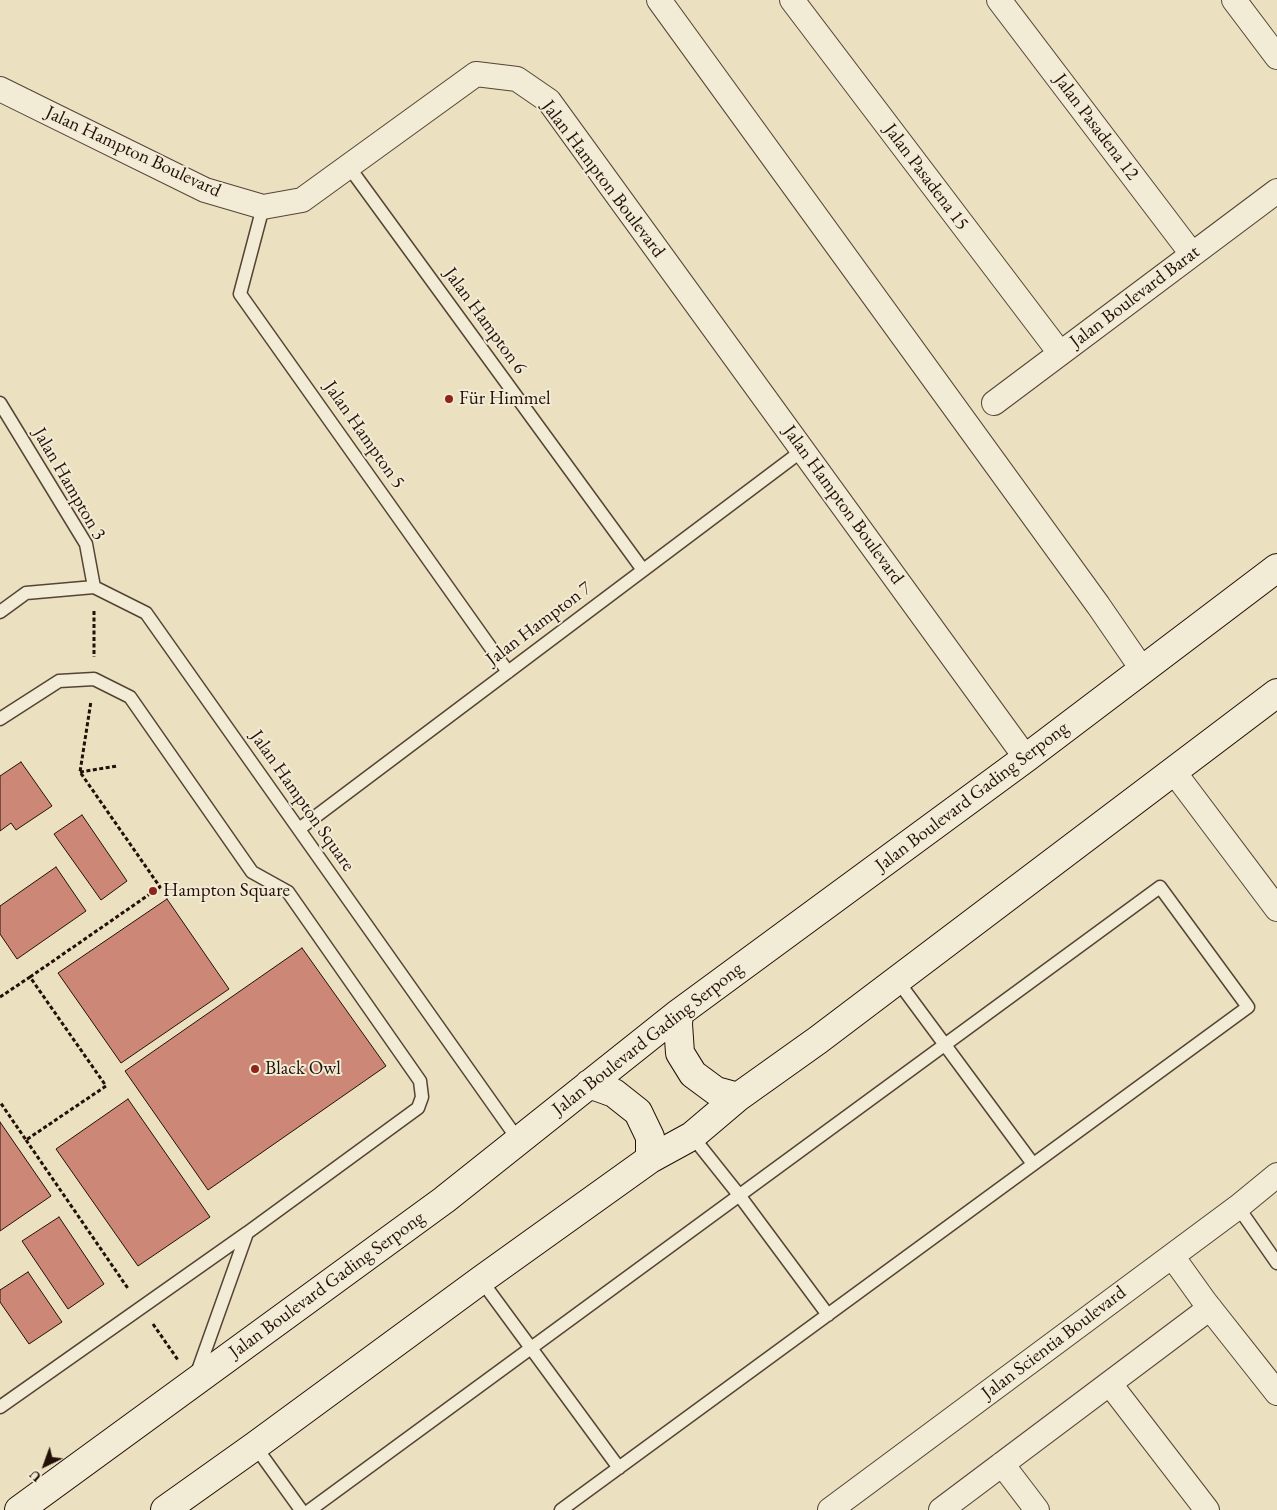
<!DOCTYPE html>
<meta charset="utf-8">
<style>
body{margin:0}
#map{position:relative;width:1277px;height:1510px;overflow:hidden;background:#ebe0bf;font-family:"EB Garamond",serif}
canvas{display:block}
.north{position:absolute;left:20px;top:1440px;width:50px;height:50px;-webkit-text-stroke:4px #f2ebd5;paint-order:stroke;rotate:222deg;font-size:14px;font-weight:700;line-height:20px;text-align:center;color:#231008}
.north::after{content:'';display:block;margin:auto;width:18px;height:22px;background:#231008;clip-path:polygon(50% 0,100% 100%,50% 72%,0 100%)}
</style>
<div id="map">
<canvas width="1277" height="1510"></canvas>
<div class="north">U</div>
</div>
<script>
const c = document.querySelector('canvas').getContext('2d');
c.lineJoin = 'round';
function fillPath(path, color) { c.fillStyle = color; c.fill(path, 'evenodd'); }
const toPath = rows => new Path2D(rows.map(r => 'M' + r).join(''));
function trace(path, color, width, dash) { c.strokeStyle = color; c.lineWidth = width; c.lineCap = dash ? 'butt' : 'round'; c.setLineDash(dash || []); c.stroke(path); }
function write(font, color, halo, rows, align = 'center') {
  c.font = font + ' "EB Garamond",serif'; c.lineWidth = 4; c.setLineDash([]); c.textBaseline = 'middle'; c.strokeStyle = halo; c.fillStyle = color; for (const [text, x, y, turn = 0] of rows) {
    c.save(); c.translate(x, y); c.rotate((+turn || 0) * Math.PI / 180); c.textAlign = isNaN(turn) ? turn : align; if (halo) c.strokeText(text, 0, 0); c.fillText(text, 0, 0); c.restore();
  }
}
const building = toPath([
 [21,762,52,806,16,830,11,823,0,831,0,776,21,762],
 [82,815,127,881,101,900,54,834,82,815],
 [56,867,86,911,17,959,0,934,0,906,56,867],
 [167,899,229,989,121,1063,58,973,167,899],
 [302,948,386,1066,208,1190,125,1071,302,948],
 [128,1099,210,1217,138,1266,56,1149,128,1099],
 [0,1122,51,1196,0,1231,0,1122],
 [59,1217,104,1284,68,1309,22,1241,59,1217],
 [28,1272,62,1322,29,1344,0,1302,0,1290,28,1272]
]);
fillPath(building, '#cc8777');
trace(building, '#231008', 1);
const lane = toPath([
 [349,167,643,570],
 [263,207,240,294,508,672],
 [0,403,86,544,94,587],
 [0,612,26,593,94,587,146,613,519,1141],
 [0,719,59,681,94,679,130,697,252,872,288,892,420,1081,422,1097,418,1108,247,1233,196,1376],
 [299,829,803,450],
 [897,980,1033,1164],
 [692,1136,739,1195,828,1315],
 [1238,1207,1277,1263],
 [481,1280,619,1468],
 [0,1407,247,1233],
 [255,1446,301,1510],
 [310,1510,1160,887,1248,1007,561,1510]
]);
const street = toPath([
 [659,0,1098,605,1142,669],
 [792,0,1060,353],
 [999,0,1192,254],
 [1234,0,1277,57],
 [0,89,205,190,263,207,302,200,476,74,517,79,549,101,1026,758],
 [994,403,1277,191],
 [1174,772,1277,909],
 [1172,1256,1205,1302,1277,1393],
 [1110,1384,1207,1510],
 [1002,1464,1037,1510],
 [830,1510,1238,1207,1277,1175],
 [941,1510,1210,1308]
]);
const secondary = toPath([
 [679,1013,678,1024,680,1053,693,1074,716,1091,738,1097],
 [589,1084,614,1093,638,1112,650,1137,650,1159],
 [19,1510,444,1200,679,1013,1026,758,1277,568],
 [165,1510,255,1446,481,1280,650,1159,692,1136,738,1097,818,1040,1277,693]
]);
trace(lane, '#554436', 15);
trace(street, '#554436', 26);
trace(secondary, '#231008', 30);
trace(toPath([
 [94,611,94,657],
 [80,772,117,766],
 [30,977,160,887,80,772,91,701],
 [0,997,30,977,106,1086,26,1140,0,1102],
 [26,1140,129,1290],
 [153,1324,178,1360]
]), '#231008', 3, [4, 2.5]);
trace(lane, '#f2ebd5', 12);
trace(street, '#f2ebd5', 24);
trace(secondary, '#f2ebd5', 28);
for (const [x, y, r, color] of [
 [449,399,5,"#8f2418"],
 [153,891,5,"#8f2418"],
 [255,1069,5,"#8f2418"]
]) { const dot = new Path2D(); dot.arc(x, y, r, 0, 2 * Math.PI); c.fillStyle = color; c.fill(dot); trace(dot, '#f2ebd5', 2); }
write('19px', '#231008', '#f2ebd5', [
 ["Jalan Pasadena 12",1096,127,53],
 ["Jalan Hampton Boulevard",133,152,25],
 ["Jalan Pasadena 15",926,177,53],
 ["Jalan Hampton Boulevard",603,179,53],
 ["Jalan Boulevard Barat",1135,297,-37],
 ["Jalan Hampton 6",485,321,54],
 ["Jalan Hampton 5",364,435,55],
 ["Jalan Hampton 3",69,484,60],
 ["Jalan Hampton Boulevard",843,505,54],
 ["Jalan Hampton 7",539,624,-37],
 ["Jalan Boulevard Gading Serpong",972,797,-37],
 ["Jalan Hampton Square",302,801,55],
 ["Jalan Boulevard Gading Serpong",648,1039,-38],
 ["Jalan Boulevard Gading Serpong",327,1285,-36],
 ["Jalan Scientia Boulevard",1054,1343,-37]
]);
write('19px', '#231008', '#f2ebd5', [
 ["Für Himmel",459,399],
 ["Hampton Square",163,891],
 ["Black Owl",265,1069]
], 'left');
</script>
